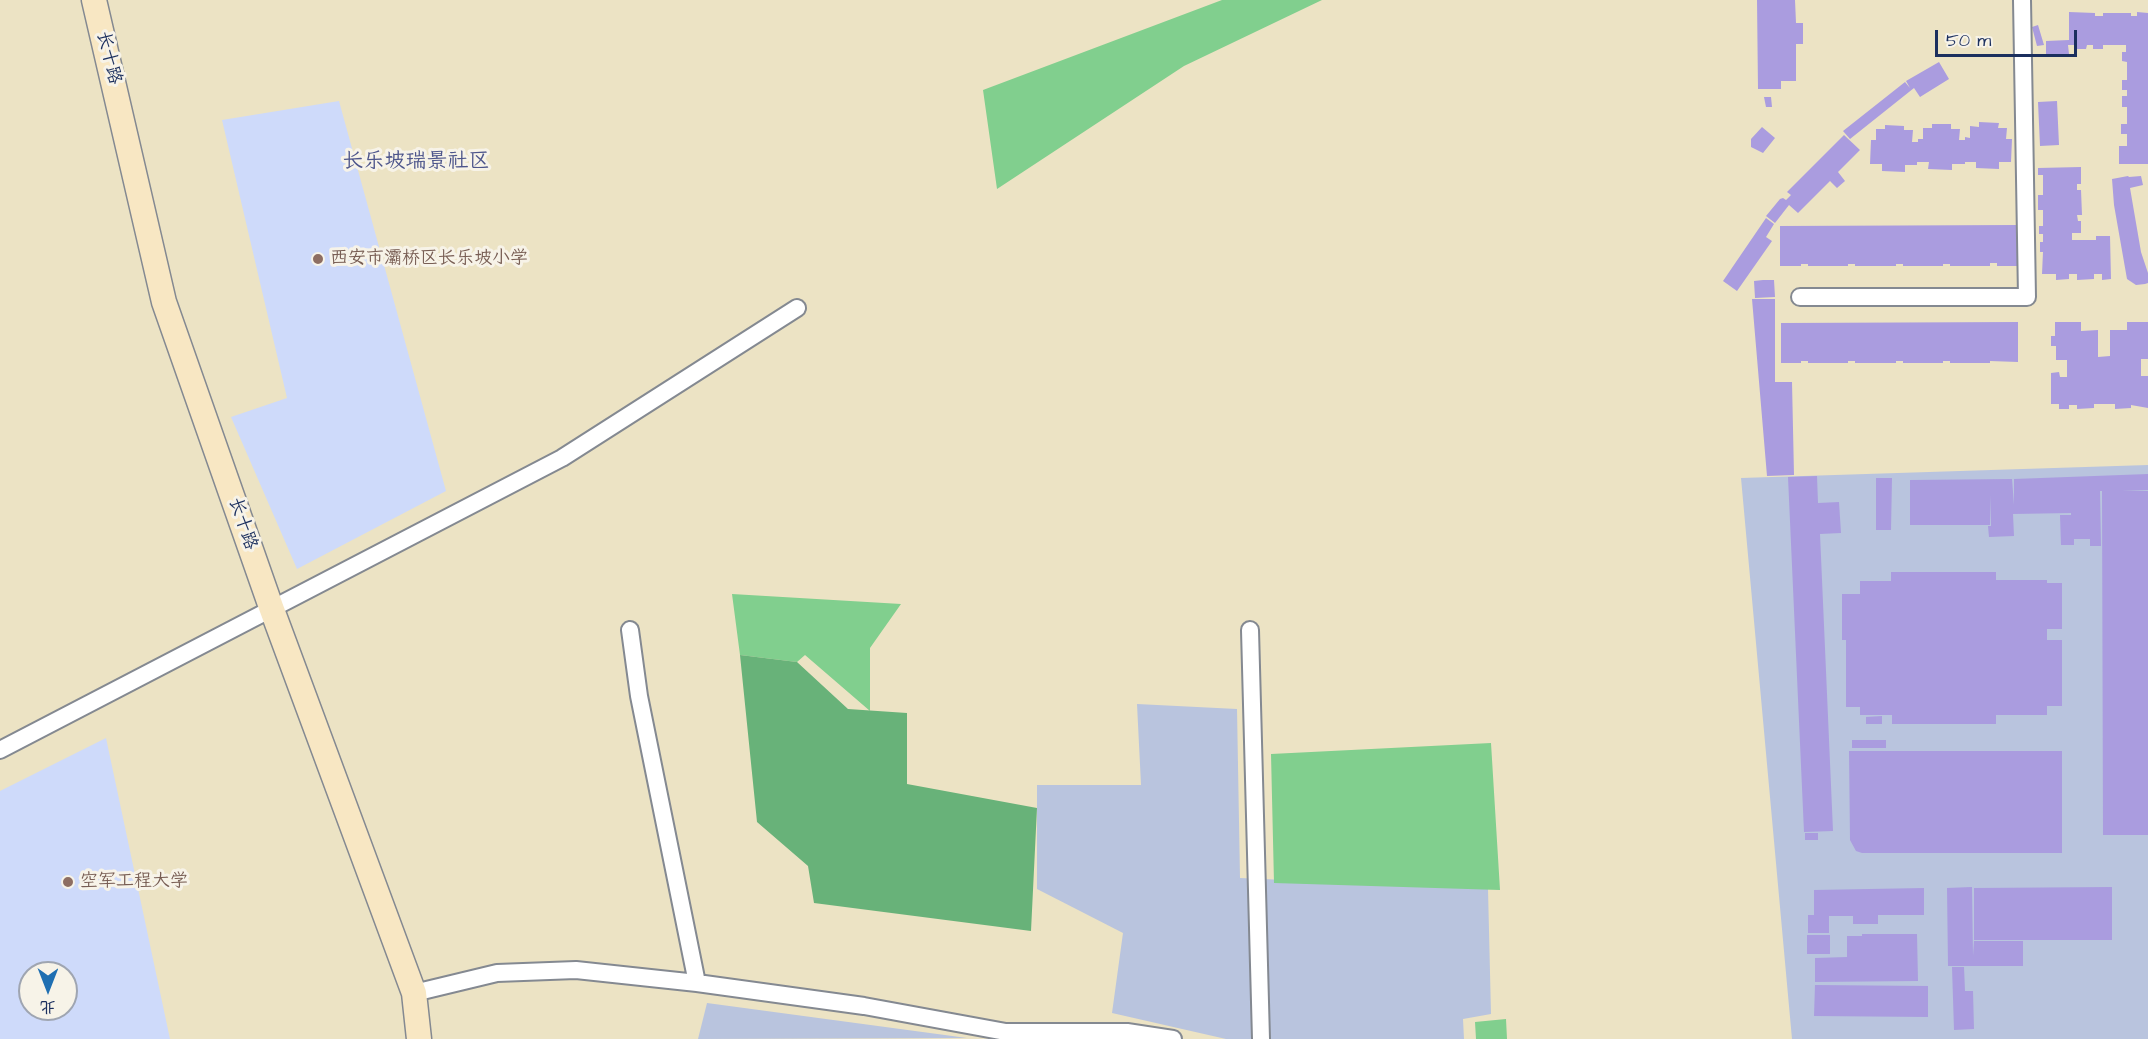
<!DOCTYPE html>
<meta charset="utf-8">
<style>
body{margin:0}
#map{position:relative;width:2148px;height:1039px;overflow:hidden;background:#ece3c4;font-family:"Architects Daughter","LXGW WenKai TC",sans-serif}
canvas{display:block}
.north{position:absolute;left:18px;top:961px;width:60px;height:60px;box-sizing:border-box;background:#f7f3e8;border:2px solid #9fa5b1;border-radius:50%;rotate:180deg;font-size:16px;font-weight:700;line-height:24px;text-align:center;color:#1b2f5e}
.north::after{content:'';display:block;margin:auto;width:21px;height:27px;background:#1f6fb2;clip-path:polygon(50% 0,100% 100%,50% 72%,0 100%)}
.scale{position:absolute;left:1935px;top:30px;width:142px;height:27px;box-sizing:border-box;border:3px solid #1b2f5e;border-top:0;padding-left:8px;font-size:18px;line-height:21px;white-space:nowrap;color:#1b2f5e;-webkit-text-stroke:4px #f7f3e8;paint-order:stroke}
</style>
<div id="map">
<canvas width="2148" height="1039"></canvas>
<div class="north">北</div>
<div class="scale">50 m</div>
</div>
<script>
const c = document.querySelector('canvas').getContext('2d');
c.lineJoin = 'round';
function fillPath(path, color) { c.fillStyle = color; c.fill(path, 'evenodd'); }
const toPath = rows => new Path2D(rows.map(r => 'M' + r).join(''));
function trace(path, color, width, dash) { c.strokeStyle = color; c.lineWidth = width; c.lineCap = dash ? 'butt' : 'round'; c.setLineDash(dash || []); c.stroke(path); }
function write(font, color, halo, rows, align = 'center') {
  c.font = font + ' "Architects Daughter","LXGW WenKai TC",sans-serif'; c.lineWidth = 6; c.setLineDash([]); c.textBaseline = 'middle'; c.strokeStyle = halo; c.fillStyle = color; for (const [text, x, y, turn = 0] of rows) {
    c.save(); c.translate(x, y); c.rotate((+turn || 0) * Math.PI / 180); c.textAlign = isNaN(turn) ? turn : align; if (halo) c.strokeText(text, 0, 0); c.fillText(text, 0, 0); c.restore();
  }
}
fillPath(toPath([
 [339,101,446,491,297,569,231,417,287,398,222,120],
 [106,738,170,1039,0,1039,0,791],
 [30,973,66,973,66,1009,30,1009]
]), '#cedafa');
fillPath(toPath([
 [2148,465,2148,1039,1792,1039,1741,478],
 [1137,704,1237,709,1240,878,1488,889,1491,1014,1463,1019,1464,1039,1226,1039,1112,1013,1123,933,1037,889,1037,785,1141,785],
 [707,1003,967,1038,698,1039]
]), '#b9c4de');
fillPath(toPath([
 [1222,0,1322,0,1184,66,997,189,983,90],
 [732,594,901,604,870,648,870,711,805,655,797,662,740,655],
 [1491,743,1500,890,1274,883,1271,754],
 [1506,1019,1507,1039,1476,1039,1475,1022]
]), '#81cf8e');
fillPath(toPath([
 [740,655,797,662,848,709,907,713,907,784,1037,808,1031,931,814,903,808,866,757,822]
]), '#68b279');
fillPath(toPath([
 [1757,0,1795,0,1796,23,1803,23,1803,44,1796,44,1796,81,1781,81,1781,89,1758,89],
 [2069,12,2095,13,2095,16,2103,16,2103,13,2131,13,2131,16,2137,16,2137,12,2148,13,2148,164,2119,164,2119,146,2127,146,2127,134,2121,134,2121,124,2127,124,2127,107,2122,107,2122,96,2127,96,2127,90,2122,90,2122,80,2127,80,2127,62,2122,61,2122,52,2126,52,2126,45,2103,45,2103,49,2093,49,2093,45,2087,45,2086,49,2077,49,2077,45,2068,45,2069,54,2046,55,2046,41,2069,40],
 [2038,25,2044,45,2037,46,2032,27],
 [1939,62,1949,79,1920,97,1914,88,1850,139,1843,131,1905,82,1910,88,1906,81],
 [1764,97,1771,97,1772,107,1766,107],
 [2057,101,2059,145,2040,146,2038,102],
 [1979,122,1999,123,1998,128,2007,128,2006,139,2012,139,2011,162,1999,162,1999,169,1976,168,1976,162,1965,162,1965,164,1952,164,1952,170,1928,169,1929,162,1917,162,1917,165,1905,165,1905,172,1882,171,1882,164,1870,164,1871,140,1876,140,1876,129,1885,129,1885,125,1904,126,1904,130,1913,130,1912,142,1918,142,1918,139,1923,139,1923,128,1932,128,1932,124,1951,124,1951,129,1960,129,1959,140,1965,140,1965,137,1970,138,1970,126,1979,127],
 [1762,127,1775,138,1763,153,1751,147,1751,139],
 [1844,135,1860,150,1838,172,1845,181,1837,188,1830,181,1798,213,1789,205,1775,223,1766,216,1780,199,1783,198,1786,200,1791,195,1787,192],
 [2081,167,2081,184,2077,184,2077,190,2081,190,2082,215,2077,215,2078,221,2081,221,2081,233,2072,233,2072,240,2096,240,2096,236,2110,236,2111,279,2102,280,2102,274,2094,274,2094,279,2077,280,2077,274,2069,274,2069,279,2056,280,2056,274,2042,274,2043,252,2040,252,2040,242,2043,242,2043,234,2039,234,2039,226,2043,226,2043,210,2038,210,2038,195,2043,195,2043,175,2038,175,2038,168],
 [2128,176,2129,177,2141,176,2143,185,2130,188,2141,252,2148,273,2148,283,2145,284,2136,285,2127,279,2114,205,2112,179],
 [1766,218,1774,224,1766,237,1772,241,1737,291,1723,281],
 [2017,225,2018,266,1997,266,1997,263,1990,263,1990,266,1950,266,1950,264,1943,264,1943,266,1903,266,1903,264,1896,264,1896,266,1855,266,1855,264,1848,264,1848,266,1808,266,1808,264,1801,264,1801,266,1780,266,1780,226],
 [1763,280,1774,280,1775,297,1755,298,1754,281],
 [1752,299,1775,299,1775,382,1792,382,1794,475,1767,476],
 [2018,322,2018,362,1990,361,1990,363,1950,363,1950,361,1943,361,1943,363,1903,363,1903,361,1896,361,1896,363,1855,363,1855,361,1848,361,1848,363,1808,363,1808,361,1801,361,1801,363,1781,363,1781,323],
 [2055,322,2081,322,2081,331,2098,330,2098,357,2110,356,2110,330,2127,330,2127,322,2148,322,2148,359,2141,359,2141,376,2148,376,2148,408,2131,405,2131,408,2115,409,2115,404,2094,404,2094,408,2077,409,2077,405,2069,405,2069,409,2059,409,2059,404,2051,404,2051,373,2059,372,2060,377,2067,377,2067,360,2056,360,2056,346,2051,346,2051,336,2055,336],
 [2148,474,2148,490,2122,490,2148,491,2148,835,2103,835,2102,491,2100,491,2101,546,2090,546,2090,539,2074,539,2074,545,2061,545,2060,515,2071,515,2071,513,2013,514,2014,536,1989,537,1988,526,1991,526,1991,495,1990,525,1910,525,1910,480,2012,479,2014,505,2014,479],
 [1817,476,1818,503,1839,502,1841,533,1820,534,1833,831,1804,832,1788,477],
 [1876,478,1892,478,1891,530,1876,530],
 [1891,572,1996,572,1996,580,2047,580,2047,583,2062,583,2062,629,2047,629,2047,640,2062,640,2062,706,2047,706,2047,715,1996,715,1996,724,1892,724,1892,715,1860,715,1860,707,1846,707,1846,640,1842,640,1842,594,1860,594,1860,581,1891,581],
 [1882,716,1882,724,1866,724,1866,717],
 [1852,740,1886,740,1886,748,1852,748],
 [1849,751,2062,751,2062,853,1862,853,1856,851,1850,840],
 [1805,833,1818,833,1818,840,1805,840],
 [1972,887,1973,956,1974,941,2023,941,2023,966,1948,966,1947,888],
 [2112,887,2112,940,1974,940,1974,888],
 [1924,888,1924,915,1878,915,1878,924,1853,924,1853,916,1829,916,1829,933,1808,933,1808,915,1814,915,1814,890],
 [1862,934,1917,934,1918,981,1815,982,1815,958,1847,957,1847,936,1862,936],
 [1807,935,1830,935,1830,954,1807,954],
 [1952,967,1964,967,1965,991,1973,991,1974,1029,1954,1030],
 [1815,985,1928,986,1928,1017,1814,1016]
]), '#aa9cdf');
const street = toPath([
 [1800,297,2027,297,2022,0],
 [630,630,639,696,697,983],
 [1250,630,1261,1039],
 [0,750,562,458,797,308],
 [414,993,497,973,576,970,697,983,864,1006,1006,1032,1127,1032,1173,1039]
]);
const secondary = toPath([
 [94,0,164,302,271,607,414,993,419,1039]
]);
trace(street, '#848991', 20);
trace(secondary, '#848991', 27);
trace(street, '#fff', 16);
trace(secondary, '#f8e7c3', 24);
for (const [x, y, r, color] of [
 [318,259,6,"#8d6e63"],
 [68,882,6,"#8d6e63"]
]) { const dot = new Path2D(); dot.arc(x, y, r, 0, 2 * Math.PI); c.fillStyle = color; c.fill(dot); trace(dot, '#f7f3e8', 2); }
write('18px', '#1b2f5e', '#f7f3e8', [
 ["长十路",108,58,76],
 ["长十路",242,524,71]
]);
write('18px', '#785e54', '#f7f3e8', [
 ["西安市灞桥区长乐坡小学",330,259],
 ["空军工程大学",80,882]
], 'left');
write('21px', '#4d558b', '#f7f3e8', [
 ["长乐坡瑞景社区",416,163]
]);
</script>
